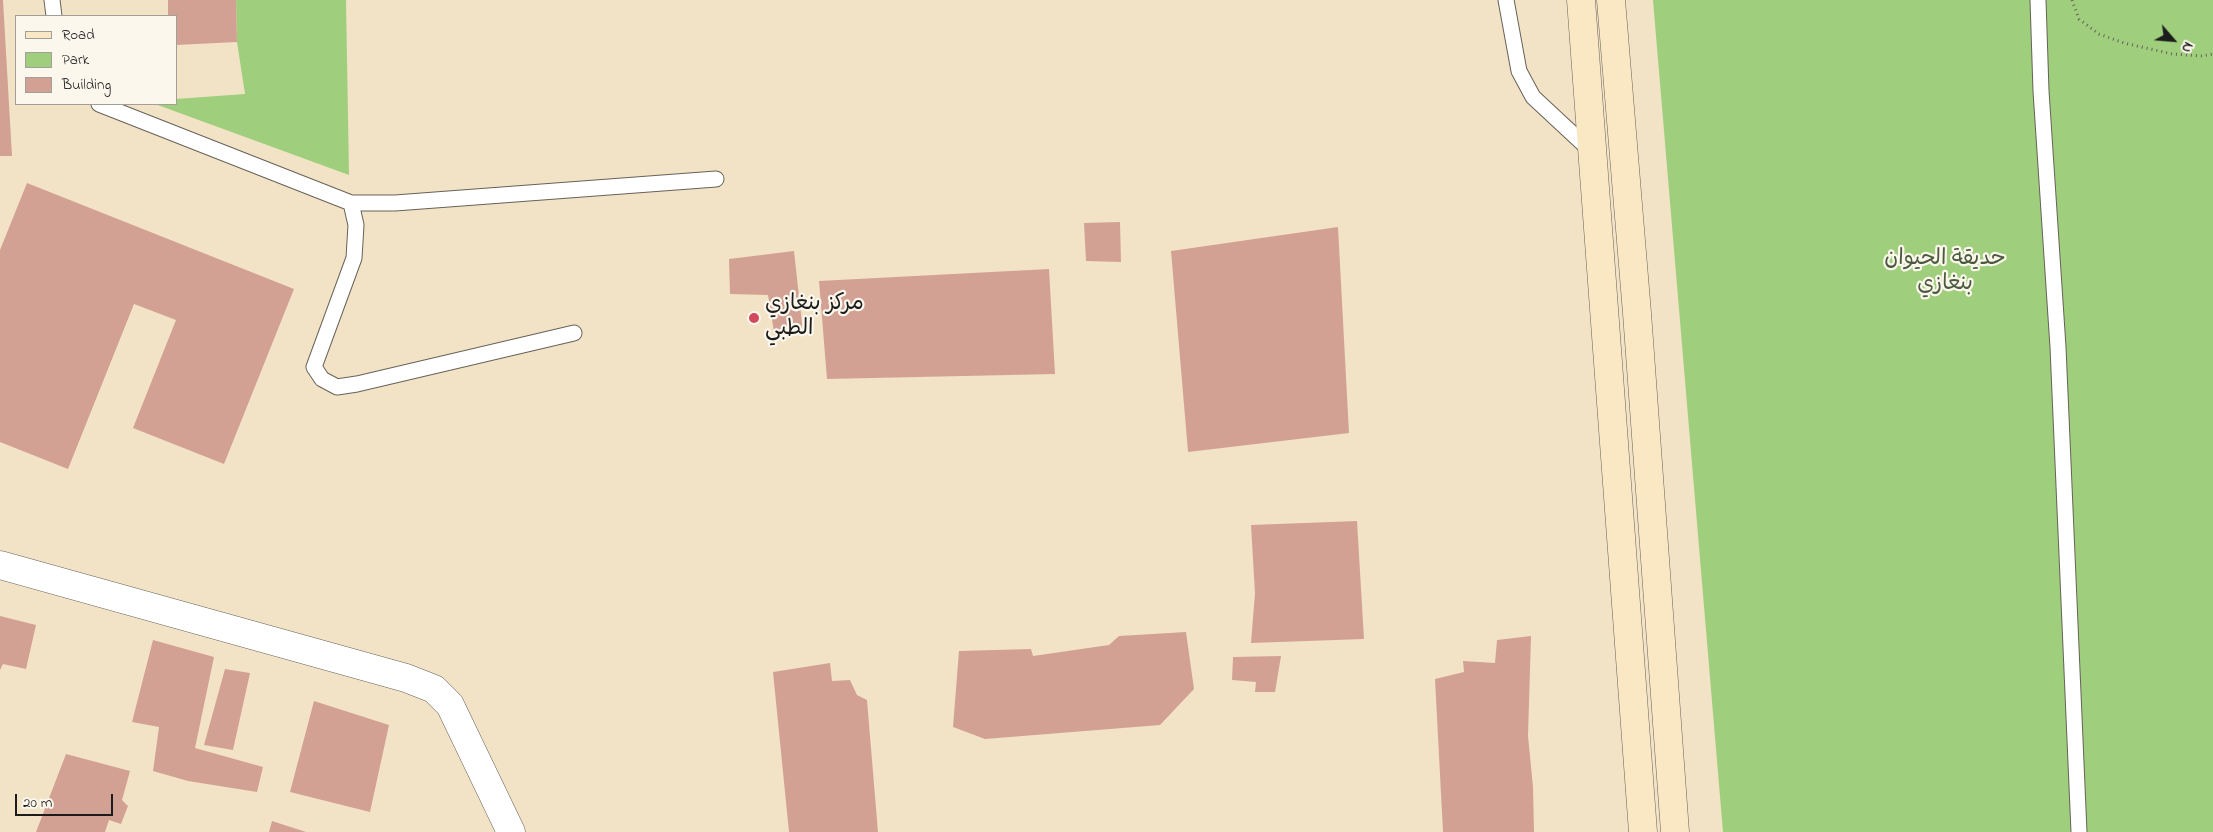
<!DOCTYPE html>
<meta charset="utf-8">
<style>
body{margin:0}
#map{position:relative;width:2213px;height:832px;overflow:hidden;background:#f2e3c6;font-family:"Indie Flower",sans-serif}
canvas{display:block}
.legend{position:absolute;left:15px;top:15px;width:162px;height:90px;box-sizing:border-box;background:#fbf7ec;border:1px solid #a29f99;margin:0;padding:6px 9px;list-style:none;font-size:15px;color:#1c1c1c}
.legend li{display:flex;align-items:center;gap:10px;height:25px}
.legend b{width:25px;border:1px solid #a29f99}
.north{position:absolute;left:2148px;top:15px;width:50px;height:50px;-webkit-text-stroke:4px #fbf7ec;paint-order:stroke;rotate:117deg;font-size:14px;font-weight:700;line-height:20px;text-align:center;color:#1c1c1c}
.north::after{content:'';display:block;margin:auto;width:18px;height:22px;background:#1c1c1c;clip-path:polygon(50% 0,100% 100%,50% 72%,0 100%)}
.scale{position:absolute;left:15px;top:794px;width:98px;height:22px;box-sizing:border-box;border:2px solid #1c1c1c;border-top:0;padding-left:6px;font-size:15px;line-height:18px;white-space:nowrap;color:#1c1c1c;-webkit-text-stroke:4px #fbf7ec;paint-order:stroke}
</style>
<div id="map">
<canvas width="2213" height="832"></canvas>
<ul class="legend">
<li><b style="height:6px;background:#fae7c3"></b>Road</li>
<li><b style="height:14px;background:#9fce7c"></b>Park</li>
<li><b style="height:14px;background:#d3a194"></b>Building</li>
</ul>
<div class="north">N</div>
<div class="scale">20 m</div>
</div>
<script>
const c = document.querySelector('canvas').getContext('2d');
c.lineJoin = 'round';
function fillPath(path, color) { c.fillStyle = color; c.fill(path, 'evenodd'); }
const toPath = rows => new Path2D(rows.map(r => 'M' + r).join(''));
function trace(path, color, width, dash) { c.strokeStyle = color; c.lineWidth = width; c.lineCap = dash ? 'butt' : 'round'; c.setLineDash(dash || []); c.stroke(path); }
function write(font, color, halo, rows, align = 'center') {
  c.font = font + ' "Indie Flower","Playpen Sans Arabic",sans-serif'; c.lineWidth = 4.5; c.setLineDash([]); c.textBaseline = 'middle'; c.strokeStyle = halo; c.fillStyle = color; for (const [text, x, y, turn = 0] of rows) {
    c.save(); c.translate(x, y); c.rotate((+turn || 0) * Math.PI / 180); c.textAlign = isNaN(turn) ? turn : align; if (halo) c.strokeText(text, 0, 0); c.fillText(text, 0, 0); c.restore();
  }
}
fillPath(toPath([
 [236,0,346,0,349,175,155,104,176,104,176,99,245,94,237,42],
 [1653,0,2213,0,2213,832,1723,832]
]), '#9fce7c');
fillPath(toPath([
 [0,0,3,0,12,156,0,156],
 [168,0,236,0,237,42,176,45,176,16,168,16],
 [27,183,294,289,224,464,133,428,176,320,134,304,68,469,0,442,0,250],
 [1120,222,1121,262,1086,261,1084,223],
 [1338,227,1349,433,1188,452,1171,251],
 [794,251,803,332,775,338,768,295,730,294,729,259],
 [1049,269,1055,374,827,379,819,281],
 [1357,521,1364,639,1251,643,1255,593,1251,525],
 [0,616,36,625,26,669,3,664,0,670],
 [1186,632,1194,689,1160,725,985,739,953,727,959,651,1031,649,1033,656,1109,645,1119,636],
 [1531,636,1528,736,1533,787,1534,832,1443,832,1435,679,1464,672,1463,661,1495,663,1497,640],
 [153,640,214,657,195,748,263,767,257,792,188,781,153,771,159,727,132,722],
 [1281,656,1275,692,1255,692,1256,682,1232,680,1233,657],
 [830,663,832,681,850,680,857,695,867,700,878,832,789,832,773,672],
 [225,669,250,673,233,750,204,745],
 [314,701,389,725,370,812,290,792],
 [66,754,130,771,122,800,128,806,121,824,109,820,105,832,36,832],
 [272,821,306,832,269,832]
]), '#d3a194');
const lane = toPath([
 [52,0,54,16],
 [1506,0,1519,71,1533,97,1591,151],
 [2038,0,2041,91,2058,347,2079,832],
 [99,104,351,203,395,203,716,179],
 [351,203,356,225,354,258,314,367,322,379,337,387,357,384,574,333]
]);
const street = toPath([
 [0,565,406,678,434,689,450,705,511,832]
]);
const secondary = toPath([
 [1581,0,1643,832],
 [1611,0,1637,313,1675,832]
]);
trace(lane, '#676258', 17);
trace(street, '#676258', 29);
trace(secondary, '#676258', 29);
trace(toPath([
 [2072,0,2079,19,2099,34,2124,43,2172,54,2202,56,2213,54]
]), '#676258', 3, [1, 4]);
trace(lane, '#fff', 15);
trace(street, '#fff', 28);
trace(secondary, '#fae7c3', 28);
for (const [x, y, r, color] of [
 [754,318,6,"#d1495b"]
]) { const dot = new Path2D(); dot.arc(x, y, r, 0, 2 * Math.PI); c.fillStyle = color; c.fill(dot); trace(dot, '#fbf7ec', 2); }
write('22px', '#4a5a3e', '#fbf7ec', [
 ["حديقة الحيوان",1945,260],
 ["بنغازي",1945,285]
]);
write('22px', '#1c1c1c', '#fbf7ec', [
 ["مركز بنغازي",765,305],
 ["الطبي",765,330]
], 'left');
</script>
